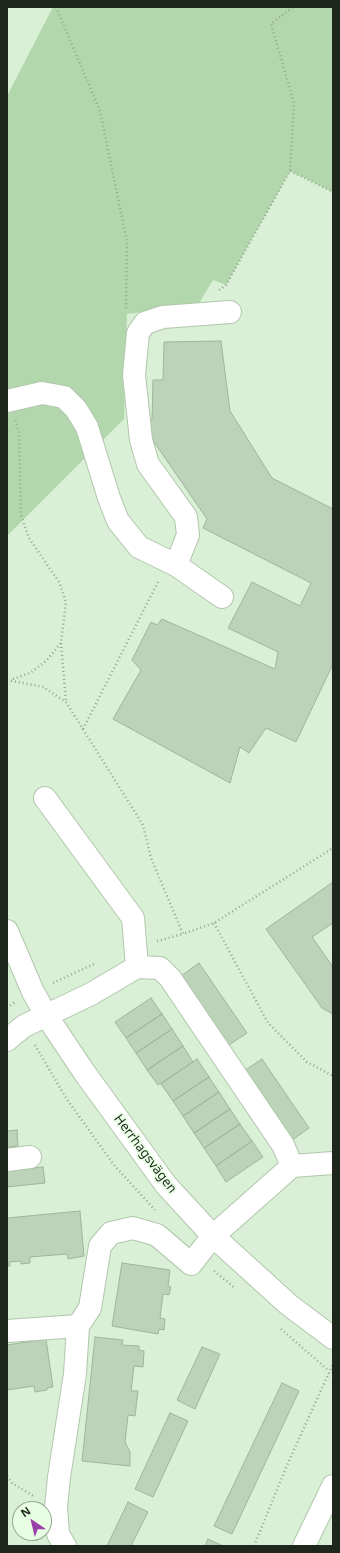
<!DOCTYPE html>
<meta charset="utf-8">
<style>
body{margin:0}
#map{position:relative;width:340px;height:1553px;overflow:hidden;background:#daf0d6;font-family:"Noto Sans",sans-serif}
canvas{display:block}
.frame{position:absolute;inset:0;border:8px solid #1f271d;pointer-events:none}
.north{position:absolute;left:12px;top:1501px;width:40px;height:40px;box-sizing:border-box;background:#e7fee3;border:1px solid #97a894;border-radius:50%;rotate:325deg;font-size:11px;font-weight:700;line-height:16px;text-align:center;color:#1f271d}
.north::after{content:'';display:block;margin:auto;width:14px;height:18px;background:#9a40ab;clip-path:polygon(50% 0,100% 100%,50% 72%,0 100%)}
</style>
<div id="map">
<canvas width="340" height="1553"></canvas>
<div class="frame"></div>
<div class="north">N</div>
</div>
<script>
const c = document.querySelector('canvas').getContext('2d');
c.lineJoin = 'round';
function fillPath(path, color) { c.fillStyle = color; c.fill(path, 'evenodd'); }
const toPath = rows => new Path2D(rows.map(r => 'M' + r).join(''));
function trace(path, color, width, dash) { c.strokeStyle = color; c.lineWidth = width; c.lineCap = dash ? 'butt' : 'round'; c.setLineDash(dash || []); c.stroke(path); }
function write(font, color, halo, rows, align = 'center') {
  c.font = font + ' "Noto Sans",sans-serif'; c.lineWidth = 3.5; c.setLineDash([]); c.textBaseline = 'middle'; c.strokeStyle = halo; c.fillStyle = color; for (const [text, x, y, turn = 0] of rows) {
    c.save(); c.translate(x, y); c.rotate((+turn || 0) * Math.PI / 180); c.textAlign = isNaN(turn) ? turn : align; if (halo) c.strokeText(text, 0, 0); c.fillText(text, 0, 0); c.restore();
  }
}
fillPath(toPath([
 [53,7,333,7,333,192,290,171,226,285,213,280,198,305,127,314,124,419,7,536,7,96]
]), '#b3d7ad');
const building = toPath([
 [221,341,230,411,272,478,333,509,333,664,296,742,266,728,249,753,240,747,230,783,113,719,141,670,132,660,151,622,157,625,162,619,275,669,278,652,228,628,252,582,300,606,311,583,203,528,207,519,143,426,152,419,153,380,163,380,164,342,221,341],
 [333,882,333,923,312,937,333,967,333,1014,322,1008,266,929,333,882],
 [199,963,247,1033,229,1045,181,976,199,963],
 [151,998,162,1014,126,1038,115,1022,151,998],
 [162,1014,172,1029,136,1053,126,1038,162,1014],
 [172,1029,183,1046,147,1070,136,1053,172,1029],
 [183,1046,193,1062,158,1085,147,1070,183,1046],
 [197,1059,209,1077,173,1101,161,1084,197,1059],
 [262,1059,309,1128,291,1141,244,1071,262,1059],
 [209,1077,219,1092,183,1116,173,1101,209,1077],
 [219,1092,230,1109,194,1133,183,1116,219,1092],
 [230,1109,240,1124,204,1148,194,1133,230,1109],
 [240,1124,252,1141,216,1166,204,1148,240,1124],
 [17,1130,18,1146,7,1147,7,1131,17,1130],
 [252,1141,263,1157,226,1182,216,1166,252,1141],
 [43,1167,45,1183,7,1187,7,1171,43,1167],
 [80,1211,84,1256,68,1259,67,1254,30,1257,30,1263,21,1264,21,1261,9,1262,10,1266,7,1266,7,1218,80,1211],
 [122,1263,170,1270,168,1286,171,1287,169,1295,163,1294,160,1318,165,1319,164,1330,159,1329,158,1334,112,1326,122,1263],
 [95,1337,123,1340,122,1345,139,1346,139,1350,144,1351,143,1367,134,1366,131,1391,138,1391,135,1416,128,1415,125,1442,130,1452,130,1466,82,1461,95,1337],
 [46,1339,53,1387,47,1388,47,1390,35,1392,34,1386,7,1390,7,1345,46,1339],
 [202,1347,220,1354,195,1409,177,1400,202,1347],
 [282,1383,299,1391,232,1534,214,1526,282,1383],
 [170,1413,188,1421,153,1497,135,1489,170,1413],
 [128,1502,148,1512,131,1546,107,1546,128,1502],
 [208,1539,223,1546,205,1546,208,1539]
]);
fillPath(building, '#bdd3b9');
trace(building, '#9fb49b', 1);
const minor = toPath([
 [7,401,42,393,64,397,76,409,87,427,109,498,118,521,139,547,176,565,188,535,186,517,148,464,141,440,134,375,138,333,145,323,163,317,230,312],
 [176,565,222,597],
 [7,931,33,992,46,1015,84,1072,166,1185,213,1236,289,1305,333,1338],
 [137,967,160,968,170,978,283,1145,292,1166],
 [7,1040,24,1026,91,994,137,967,133,918,45,798],
 [7,1160,30,1157],
 [7,1331,78,1326,90,1308,100,1246,111,1233,133,1228,157,1235,191,1264,213,1236,292,1166,333,1163],
 [65,1546,58,1534,56,1507,59,1477,75,1374,78,1326],
 [304,1546,333,1486]
]);
trace(minor, '#b1c7ad', 24);
trace(toPath([
 [56,7,100,111,127,242,126,310],
 [290,171,333,192],
 [219,290,226,285,290,171,294,103,271,24,293,7],
 [61,643,66,702],
 [13,679,30,673,46,661,61,643,66,602,59,582,29,538,21,515,19,432,15,420],
 [7,680,43,687,66,702,143,825,151,858,183,934,214,923,333,848],
 [83,729,159,580],
 [214,923,268,1023,307,1062,333,1076],
 [157,941,183,934],
 [53,983,94,964],
 [7,1008,15,1002],
 [35,1045,66,1098,114,1165,155,1210],
 [214,1271,235,1288],
 [281,1329,329,1371],
 [7,1476,12,1483,35,1497],
 [254,1546,288,1463,333,1364]
]), '#95a692', 2.5, [1, 3]);
trace(minor, '#fff', 22);
write('13px', '#1f271d', '#e7fee3', [
 ["Herrhagsvägen",145,1154,53]
]);
</script>
